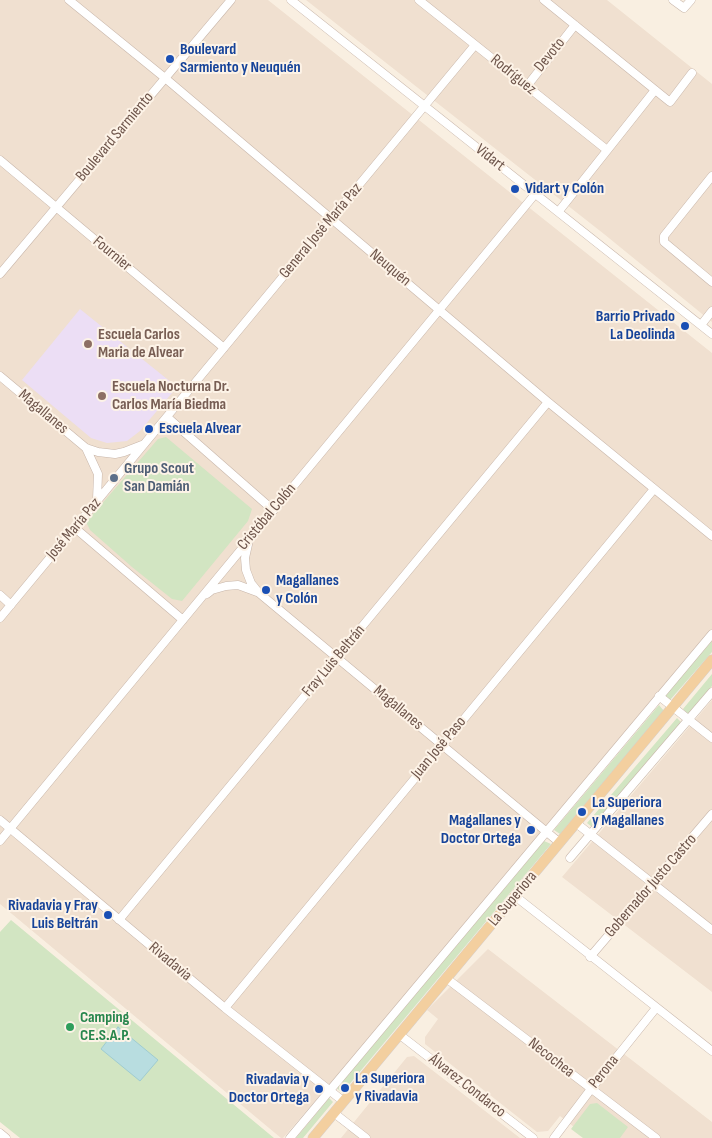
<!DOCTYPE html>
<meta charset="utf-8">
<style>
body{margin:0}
canvas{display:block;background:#f9efe1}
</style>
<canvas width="712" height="1138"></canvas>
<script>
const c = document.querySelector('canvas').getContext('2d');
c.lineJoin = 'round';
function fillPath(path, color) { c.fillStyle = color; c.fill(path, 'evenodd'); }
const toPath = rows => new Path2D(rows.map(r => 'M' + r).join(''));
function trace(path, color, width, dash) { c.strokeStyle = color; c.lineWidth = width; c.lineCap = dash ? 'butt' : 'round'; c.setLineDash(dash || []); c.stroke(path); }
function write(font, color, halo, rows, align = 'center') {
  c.font = font + ' "Sofia Sans Condensed",sans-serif'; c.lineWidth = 4; c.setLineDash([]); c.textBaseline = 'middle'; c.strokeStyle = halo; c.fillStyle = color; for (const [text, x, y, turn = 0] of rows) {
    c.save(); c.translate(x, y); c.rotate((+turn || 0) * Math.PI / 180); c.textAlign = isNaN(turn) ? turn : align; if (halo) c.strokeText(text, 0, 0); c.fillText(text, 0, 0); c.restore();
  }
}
fillPath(toPath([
 [0,0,268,0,712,353,712,642,283,1138,281,1138,0,904],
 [306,0,607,0,712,84,712,322,604,234],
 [712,700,712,992,562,877],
 [488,949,712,1122,712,1138,588,1138,560,1116,548,1131,537,1132,425,1044,425,1037,438,1019,427,1010],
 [414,1056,520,1138,341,1138,407,1057]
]), '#f0e0d0');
fillPath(toPath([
 [80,309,177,387,140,431,127,441,107,443,91,438,22,380]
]), '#ecdef5');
fillPath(toPath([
 [166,437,252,509,248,521,182,601,172,599,132,567,90,530,86,522,158,439],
 [712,641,712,652,670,700,664,696],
 [712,674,712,686,688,714,683,709],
 [659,705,664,711,560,834,554,830],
 [677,718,682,723,592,827,587,823],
 [544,841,551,844,342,1093,337,1088],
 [11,920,274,1138,20,1138,0,1122,0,932],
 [329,1098,333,1102,303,1138,296,1138],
 [597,1103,628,1127,620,1138,583,1138,571,1129,590,1104]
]), '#d2e5c2');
const water = toPath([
 [118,1027,158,1060,140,1081,101,1049,118,1027]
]);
fillPath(water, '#b8dde0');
trace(water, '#9fccd1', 1);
const minor = toPath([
 [69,0,165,78,548,402,712,536],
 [291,0,712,334],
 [419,0,607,150],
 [544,0,670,102,692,73],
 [673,0,684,8,691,0],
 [527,86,575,25],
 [0,160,224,348],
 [712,176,664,236,664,242,712,282],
 [559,211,655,90],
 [0,274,231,0],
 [701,325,712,311],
 [0,376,86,448,98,452,115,454,124,452,142,445],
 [167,417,273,510],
 [86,448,98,474,97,500],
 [75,528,183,620],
 [249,540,245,558,246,570,251,583,259,593,560,843],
 [207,594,212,590,226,586,238,585,257,592],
 [0,595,11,605],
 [0,618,475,45],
 [659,696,712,738],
 [0,820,225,1008,343,1101],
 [576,823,712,930],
 [0,841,536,193],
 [570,858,712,692],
 [515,896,712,1051],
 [119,920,548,402],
 [590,957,712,814],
 [446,978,656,1138],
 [225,1008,654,489],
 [400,1035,533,1138],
 [334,1113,366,1138],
 [0,1133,6,1138],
 [290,1138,712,634],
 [554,1138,591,1089,656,1008]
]);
const major = toPath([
 [313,1138,712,660]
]);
trace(minor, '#c8b6aa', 9);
trace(major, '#d6cfcd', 11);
trace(minor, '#fff', 8);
trace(major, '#f3cf9f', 10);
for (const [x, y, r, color] of [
 [170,59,5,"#1a4fb4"],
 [515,189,5,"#1a4fb4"],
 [685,326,5,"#1a4fb4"],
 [88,344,5,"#8d6e63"],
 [102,396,5,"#8d6e63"],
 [149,429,5,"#1a4fb4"],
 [114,478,5,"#5c6f8a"],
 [266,590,5,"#1a4fb4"],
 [582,812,5,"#1a4fb4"],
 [531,830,5,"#1a4fb4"],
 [108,915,5,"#1a4fb4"],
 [70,1027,5,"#2e9e5b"],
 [345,1088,5,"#1a4fb4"],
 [319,1089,5,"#1a4fb4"]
]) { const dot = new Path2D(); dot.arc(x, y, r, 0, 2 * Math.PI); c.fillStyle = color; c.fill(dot); trace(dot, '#fdf3e7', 2); }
write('bold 16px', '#164399', '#fdf3e7', [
 ["Boulevard",180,50],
 ["Sarmiento y Neuquén",180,68],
 ["Vidart y Colón",525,189],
 ["Barrio Privado",675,317,"right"],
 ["La Deolinda",675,335,"right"],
 ["Escuela Alvear",159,429],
 ["Magallanes",276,581],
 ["y Colón",276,599],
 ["La Superiora",592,803],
 ["y Magallanes",592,821],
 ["Magallanes y",521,821,"right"],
 ["Doctor Ortega",521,839,"right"],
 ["Rivadavia y Fray",98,906,"right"],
 ["Luis Beltrán",98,924,"right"],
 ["La Superiora",355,1079],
 ["y Rivadavia",355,1097],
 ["Rivadavia y",309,1080,"right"],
 ["Doctor Ortega",309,1098,"right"]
], 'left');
write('16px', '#6e554b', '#fdf3e7', [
 ["Devoto",550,55,-51],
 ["Rodríguez",513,75,39],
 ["Boulevard Sarmiento",115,137,-50],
 ["Vidart",490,158,38],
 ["General José María Paz",321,231,-50],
 ["Fournier",112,254,40],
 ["Neuquén",390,268,40],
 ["Magallanes",43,412,40],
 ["Cristóbal Colón",267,517,-50],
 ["José María Paz",74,529,-50],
 ["Fray Luis Beltrán",334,661,-50],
 ["Magallanes",398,708,40],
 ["Juan José Paso",439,748,-50],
 ["Gobernador Justo Castro",651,886,-49],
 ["La Superiora",513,899,-50],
 ["Rivadavia",170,962,40],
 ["Necochea",551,1058,38],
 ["Perona",604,1072,-51],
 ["Álvarez Condarco",467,1086,38]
]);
write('bold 16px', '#785e54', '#fdf3e7', [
 ["Escuela Carlos",98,335],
 ["Maria de Alvear",98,353],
 ["Escuela Nocturna Dr.",112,387],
 ["Carlos María Biedma",112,405]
], 'left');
write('bold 16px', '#4e5e75', '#fdf3e7', [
 ["Grupo Scout",124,469],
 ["San Damián",124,487]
], 'left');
write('bold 16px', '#27864d', '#fdf3e7', [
 ["Camping",80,1018],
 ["CE.S.A.P.",80,1036]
], 'left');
</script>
